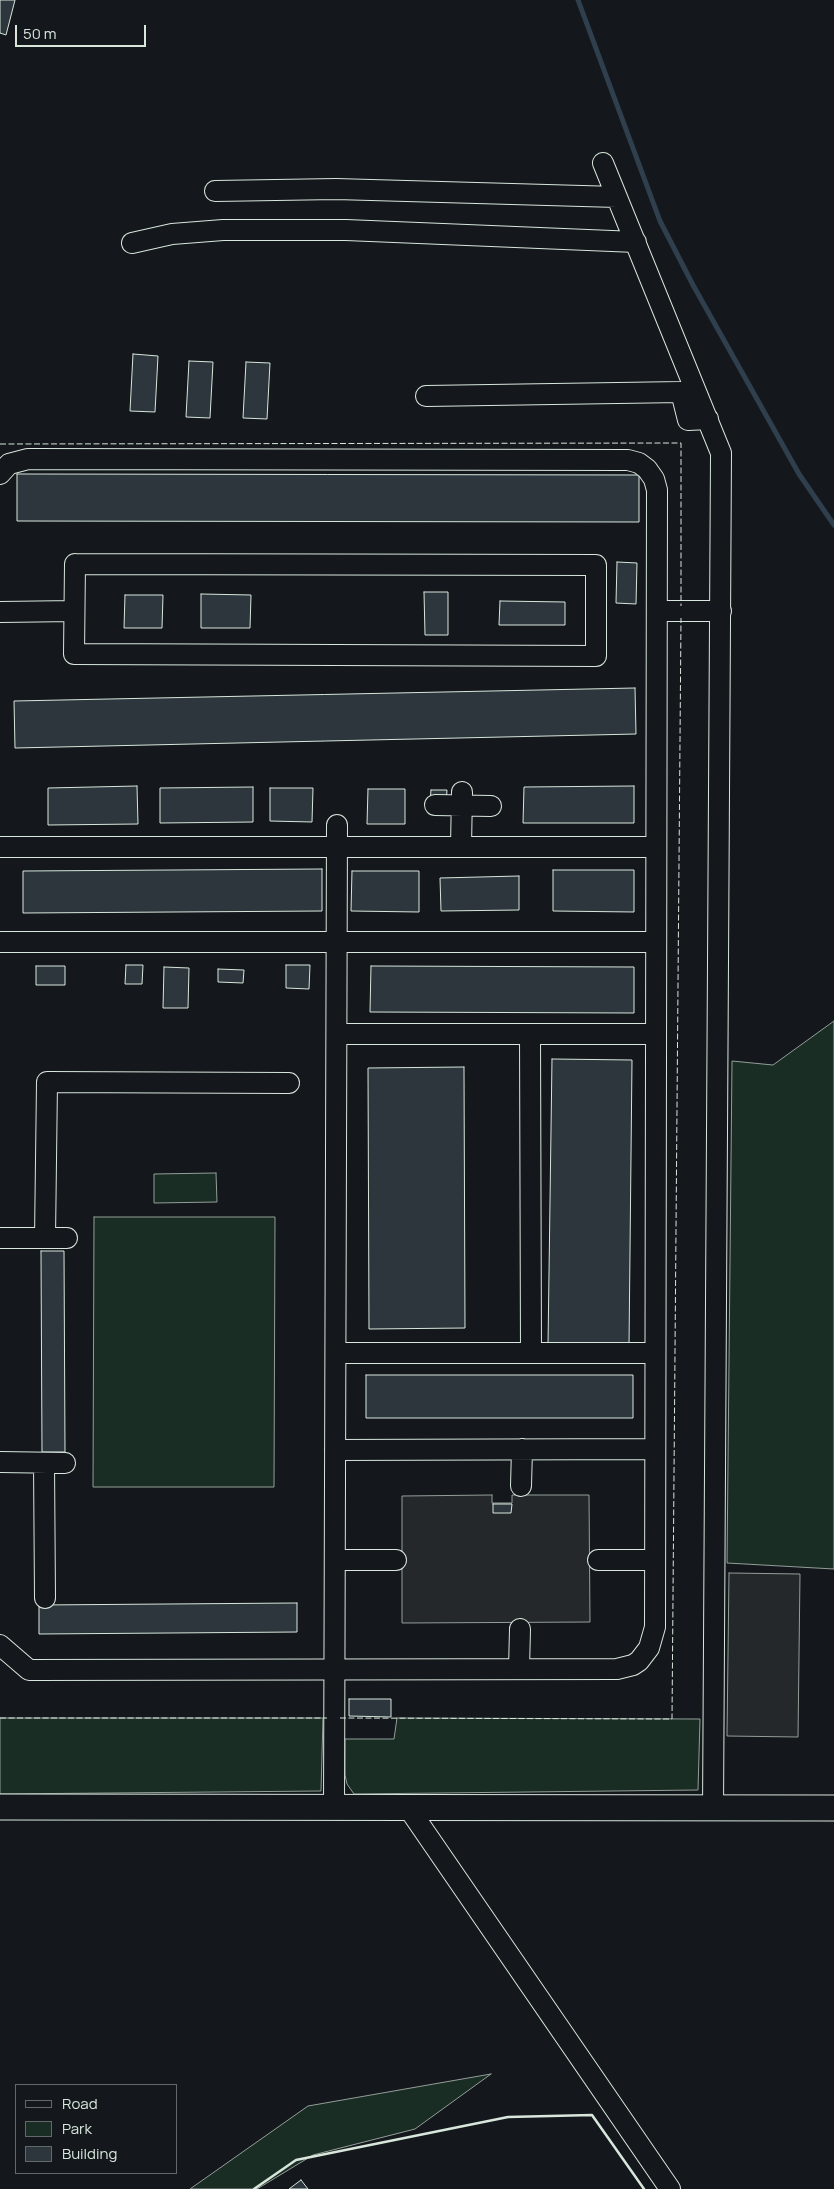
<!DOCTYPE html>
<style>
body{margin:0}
#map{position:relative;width:834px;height:2189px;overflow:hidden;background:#14181c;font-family:Manrope,sans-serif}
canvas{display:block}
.legend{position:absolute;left:15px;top:2084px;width:162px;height:90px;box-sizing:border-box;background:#14181c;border:1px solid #626a69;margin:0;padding:6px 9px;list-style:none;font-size:15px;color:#d8e6dc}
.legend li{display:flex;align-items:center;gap:10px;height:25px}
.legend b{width:25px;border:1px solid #626a69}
.scale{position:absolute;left:15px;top:25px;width:131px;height:22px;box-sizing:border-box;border:2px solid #d8e6dc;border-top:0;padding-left:6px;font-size:15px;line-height:18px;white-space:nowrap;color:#d8e6dc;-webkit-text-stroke:4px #14181c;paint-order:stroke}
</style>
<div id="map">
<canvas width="834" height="2189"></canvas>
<ul class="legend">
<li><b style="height:6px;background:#14181c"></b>Road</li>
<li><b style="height:14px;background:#1a2d24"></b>Park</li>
<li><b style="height:14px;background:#2c363c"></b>Building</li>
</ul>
<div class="scale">50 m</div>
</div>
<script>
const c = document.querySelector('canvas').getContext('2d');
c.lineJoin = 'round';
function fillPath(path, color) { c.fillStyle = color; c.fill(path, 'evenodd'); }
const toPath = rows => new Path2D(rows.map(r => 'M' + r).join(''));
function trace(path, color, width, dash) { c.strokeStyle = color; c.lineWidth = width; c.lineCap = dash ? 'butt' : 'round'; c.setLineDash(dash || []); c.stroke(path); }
const green = toPath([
 [834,1021,834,1569,727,1563,732,1061,773,1065,834,1021],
 [216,1173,217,1202,154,1203,154,1174,216,1173],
 [94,1217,275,1217,274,1487,93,1487,94,1217],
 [0,1718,323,1718,321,1791,0,1794,0,1718],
 [397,1718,700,1719,698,1790,354,1794,347,1784,345,1775,345,1739,394,1739,397,1718],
 [491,2074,415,2129,313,2155,257,2189,190,2189,308,2106,491,2074]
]);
fillPath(green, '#1a2d24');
trace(green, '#939e99', 1);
const parking = toPath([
 [492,1495,492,1503,512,1503,512,1495,589,1495,590,1622,402,1623,402,1496,492,1495],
 [729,1573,800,1574,798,1737,727,1736,729,1573]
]);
fillPath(parking, '#24282b');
trace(parking, '#939e99', 1);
trace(toPath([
 [578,0,660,221,693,285,799,474,834,525]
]), '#2f3f4d', 5);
const building = toPath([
 [0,0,15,0,6,35,0,33,0,0],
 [133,354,158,356,155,412,130,411,133,354],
 [189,361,213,362,210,418,186,417,189,361],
 [246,362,270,363,267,419,243,418,246,362],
 [17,474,639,475,639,522,17,521,17,474],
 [617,562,637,563,636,604,616,603,617,562],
 [424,592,448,592,448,635,425,635,424,592],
 [201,594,251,595,250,628,201,628,201,594],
 [125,595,163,595,162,628,124,628,125,595],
 [500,601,565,602,565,625,499,625,500,601],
 [635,688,636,734,15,748,14,701,635,688],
 [137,786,138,824,48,825,48,788,137,786],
 [634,786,634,823,523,823,524,787,634,786],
 [253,787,253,822,160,823,160,788,253,787],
 [270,788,313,788,312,822,270,821,270,788],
 [368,789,405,789,405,824,367,824,368,789],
 [431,790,447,790,446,803,430,803,431,790],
 [322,869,322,911,23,913,23,871,322,869],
 [553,870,634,870,634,912,553,911,553,870],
 [352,871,419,871,419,912,351,911,352,871],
 [519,876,519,910,441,911,440,878,519,876],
 [126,965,143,965,142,984,125,984,126,965],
 [286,965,310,965,309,989,286,988,286,965],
 [36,966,65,966,65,985,36,985,36,966],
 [371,966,634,967,634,1013,370,1012,371,966],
 [164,967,189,968,188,1008,163,1008,164,967],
 [218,969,244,970,243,983,218,982,218,969],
 [552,1059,632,1060,629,1346,548,1345,552,1059],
 [464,1067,465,1328,369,1329,368,1068,464,1067],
 [41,1251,64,1251,65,1452,42,1452,41,1251],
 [366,1375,633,1375,633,1418,366,1418,366,1375],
 [493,1504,512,1504,511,1513,493,1513,493,1504],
 [297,1603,297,1632,39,1634,39,1605,297,1603],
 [349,1699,391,1699,391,1717,349,1716,349,1699],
 [301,2180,308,2189,289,2189,301,2180]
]);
fillPath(building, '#2c363c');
trace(building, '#d8e6dc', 1);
const minor = toPath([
 [603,163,721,453,713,1809],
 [215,191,336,189,617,197],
 [132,243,172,234,223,230,346,230,636,242],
 [426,396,681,392,688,420,708,419],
 [0,474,9,464,28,459,628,460,639,463,647,469,654,479,657,490,655,1627,649,1648,639,1661,633,1665,617,1669,29,1670,0,1645],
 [75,564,596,565,596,656,74,654,75,564],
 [657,611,721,611],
 [0,612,74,611],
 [435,805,491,806],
 [0,847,656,847],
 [461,847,462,792],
 [0,942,656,942],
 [337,1034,656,1034],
 [530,1034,531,1353],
 [0,1238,67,1238],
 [45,1238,47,1082,289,1083],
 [336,1353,655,1353],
 [335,1450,655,1449],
 [0,1462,65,1463],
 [44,1463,45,1598],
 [521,1486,522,1449],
 [335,1560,396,1560],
 [598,1560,655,1560],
 [519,1669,520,1629],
 [407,1806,670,2189],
 [334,1807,337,825]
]);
const major = toPath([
 [0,1807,834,1808]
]);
trace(minor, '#d8e6dc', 22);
trace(major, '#d8e6dc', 27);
trace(minor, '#14181c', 20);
trace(major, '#14181c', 25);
trace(toPath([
 [0,444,681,443,681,606],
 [0,1718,327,1718],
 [340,1718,672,1719,681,618]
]), '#d8e6dc', 1, [6, 2.5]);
trace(toPath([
 [254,2189,296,2160,508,2117,592,2115,644,2189]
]), '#d8e6dc', 2.5);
</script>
